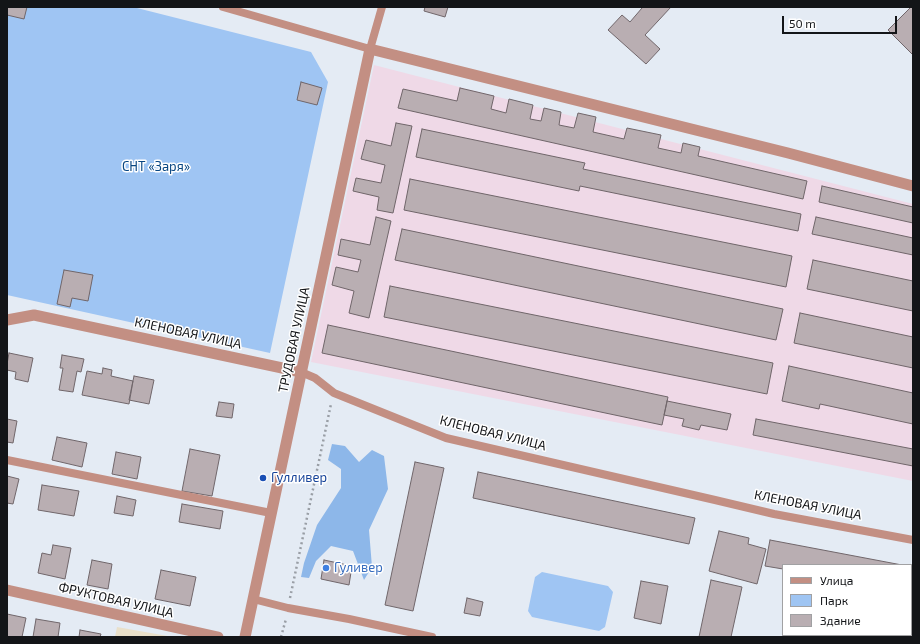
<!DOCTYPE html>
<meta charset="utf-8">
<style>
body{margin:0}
#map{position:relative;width:920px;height:644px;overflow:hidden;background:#e4ebf4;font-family:"Exo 2",sans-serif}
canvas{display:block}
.frame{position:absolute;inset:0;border:8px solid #131518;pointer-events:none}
.legend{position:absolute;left:782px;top:564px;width:130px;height:72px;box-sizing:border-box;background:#fff;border:1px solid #a1a1a3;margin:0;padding:5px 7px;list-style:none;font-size:12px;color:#131518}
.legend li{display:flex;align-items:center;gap:8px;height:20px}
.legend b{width:20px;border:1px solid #a1a1a3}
.scale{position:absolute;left:782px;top:16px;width:115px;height:18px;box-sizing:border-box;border:2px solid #131518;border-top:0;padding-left:5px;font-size:12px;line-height:14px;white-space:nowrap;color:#131518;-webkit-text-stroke:3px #fff;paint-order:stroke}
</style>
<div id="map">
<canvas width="920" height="644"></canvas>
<div class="frame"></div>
<ul class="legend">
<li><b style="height:5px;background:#c38f83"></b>Улица</li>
<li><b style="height:11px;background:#9fc5f3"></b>Парк</li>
<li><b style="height:11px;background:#b9aeb2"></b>Здание</li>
</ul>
<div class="scale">50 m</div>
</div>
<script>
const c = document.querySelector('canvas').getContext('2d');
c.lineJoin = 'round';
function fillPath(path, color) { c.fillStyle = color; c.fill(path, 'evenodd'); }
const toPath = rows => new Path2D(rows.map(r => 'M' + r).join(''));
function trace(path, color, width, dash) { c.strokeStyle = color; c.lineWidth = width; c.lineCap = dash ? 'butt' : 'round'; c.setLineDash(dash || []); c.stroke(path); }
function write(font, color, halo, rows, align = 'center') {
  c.font = font + ' "Exo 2",sans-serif'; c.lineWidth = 3; c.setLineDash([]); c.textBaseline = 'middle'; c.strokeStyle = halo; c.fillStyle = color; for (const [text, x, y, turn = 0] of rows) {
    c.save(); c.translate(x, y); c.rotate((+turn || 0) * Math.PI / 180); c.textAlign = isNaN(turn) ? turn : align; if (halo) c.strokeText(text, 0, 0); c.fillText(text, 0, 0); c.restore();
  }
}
fillPath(toPath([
 [117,627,173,637,115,637]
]), '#e9e0ca');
fillPath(toPath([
 [374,65,913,204,913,481,311,362]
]), '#efd9e7');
fillPath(toPath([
 [7,7,133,7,311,52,328,82,270,353,7,295],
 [542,572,608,586,613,592,605,627,599,631,532,617,528,611,535,577]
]), '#9fc5f3');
fillPath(toPath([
 [332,444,345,446,359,462,372,450,384,456,388,489,369,530,372,567,364,580,353,551,331,546,316,561,309,578,301,577,304,563,317,525,341,488,341,469,328,460]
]), '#8db7e9');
const building = toPath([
 [7,7,27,7,24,19,7,15,7,7],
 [425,7,448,7,445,17,424,11,425,7],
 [641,7,671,7,645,35,660,49,646,64,608,30,622,15,630,22,642,8,641,7],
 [911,7,913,7,913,55,888,30,911,7],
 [301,82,322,88,317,105,297,100,301,82],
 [460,88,494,96,491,109,506,113,509,99,533,105,530,119,541,121,544,108,561,112,559,125,574,128,578,113,596,117,593,132,624,139,627,128,661,135,658,148,681,153,683,143,700,147,698,156,807,181,803,199,398,108,403,89,457,101,460,88],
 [396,123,412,126,393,213,377,210,379,197,353,191,356,178,381,183,385,165,361,159,366,140,391,146,396,123],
 [422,129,585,163,583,169,801,214,798,231,580,186,579,191,416,157,422,129],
 [410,179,792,256,786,287,404,210,410,179],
 [822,186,913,207,913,223,819,202,822,186],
 [376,217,391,221,369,318,349,313,354,291,332,285,336,267,358,272,361,260,338,255,341,239,370,245,376,217],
 [816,217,913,238,913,255,812,234,816,217],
 [402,229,783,309,776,340,395,260,402,229],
 [813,260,913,281,913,311,807,289,813,260],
 [64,270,93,275,88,301,72,298,70,307,57,304,64,270],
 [390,286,773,363,767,394,384,317,390,286],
 [800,313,913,337,913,368,794,343,800,313],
 [328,325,668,397,662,425,322,353,328,325],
 [9,353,33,358,28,382,15,379,16,372,7,370,7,364,9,353],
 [62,355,84,359,81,372,77,371,73,392,59,390,63,368,60,368,62,355],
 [789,366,913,393,913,424,820,404,819,409,782,401,789,366],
 [103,368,112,370,111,376,133,381,129,404,82,395,87,371,102,374,103,368],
 [134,376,154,380,149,404,129,400,134,376],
 [667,401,731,414,727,430,701,425,699,430,682,426,684,419,664,415,667,401],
 [219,402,234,404,232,418,216,416,219,402],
 [7,419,17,421,13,443,7,442,7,419],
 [756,419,913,449,913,466,753,435,756,419],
 [57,437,87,443,82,467,52,460,57,437],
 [190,449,220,455,212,496,182,491,190,449],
 [116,452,141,457,137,479,112,474,116,452],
 [415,462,444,468,413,611,385,605,415,462],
 [478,472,695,518,689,544,473,498,478,472],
 [7,476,19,479,13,504,7,503,7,476],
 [42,485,79,491,74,516,38,510,42,485],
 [117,496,136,500,133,516,114,513,117,496],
 [182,504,223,511,220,529,179,522,182,504],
 [719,531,749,538,748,544,766,549,757,584,709,571,719,531],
 [770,540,902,565,783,565,783,569,765,566,770,540],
 [53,545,71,548,65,579,38,573,42,553,51,555,53,545],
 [92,560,112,564,108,589,87,585,92,560],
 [324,560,352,566,349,585,321,579,324,560],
 [911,567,913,567,913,574,911,583,911,567],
 [161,570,196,577,190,606,155,599,161,570],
 [711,580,742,587,731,637,699,637,711,580],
 [641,581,668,586,661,624,634,618,641,581],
 [467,598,483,602,480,616,464,613,467,598],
 [7,614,26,618,22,637,7,637,7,614],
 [36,619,60,623,58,637,33,637,36,619],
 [80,630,101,634,100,637,79,637,80,630]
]);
fillPath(building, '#b9aeb2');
trace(building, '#70666a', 1);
trace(toPath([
 [290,598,331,404],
 [281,637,286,619]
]), '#999ea5', 2.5, [2, 3]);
trace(toPath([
 [223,7,370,49,382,7],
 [301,372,315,378,334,393,446,438,715,500,774,514,913,540],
 [7,460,271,513],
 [253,599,288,608,349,619,432,637]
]), '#c38f83', 8);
trace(toPath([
 [7,320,34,315,301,372],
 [7,590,218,637],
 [245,637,370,49,788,153,913,186]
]), '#c38f83', 11);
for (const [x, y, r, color] of [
 [263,478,4,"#1a4fb4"],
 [326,568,4,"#3f7fe0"]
]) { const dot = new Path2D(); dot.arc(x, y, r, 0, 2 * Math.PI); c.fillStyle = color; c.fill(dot); trace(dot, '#fff', 1.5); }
write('13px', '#084682', '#fff', [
 ["СНТ «Заря»",156,167]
]);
write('13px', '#131518', '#fff', [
 ["КЛЕНОВАЯ УЛИЦА",188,333,12],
 ["ТРУДОВАЯ УЛИЦА",294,340,-78],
 ["КЛЕНОВАЯ УЛИЦА",493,433,14],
 ["КЛЕНОВАЯ УЛИЦА",808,505,11],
 ["ФРУКТОВАЯ УЛИЦА",116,600,13]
]);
write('13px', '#164399', '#fff', [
 ["Гулливер",271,478]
], 'left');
write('13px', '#366cbe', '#fff', [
 ["Гуливер",334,568]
], 'left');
</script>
